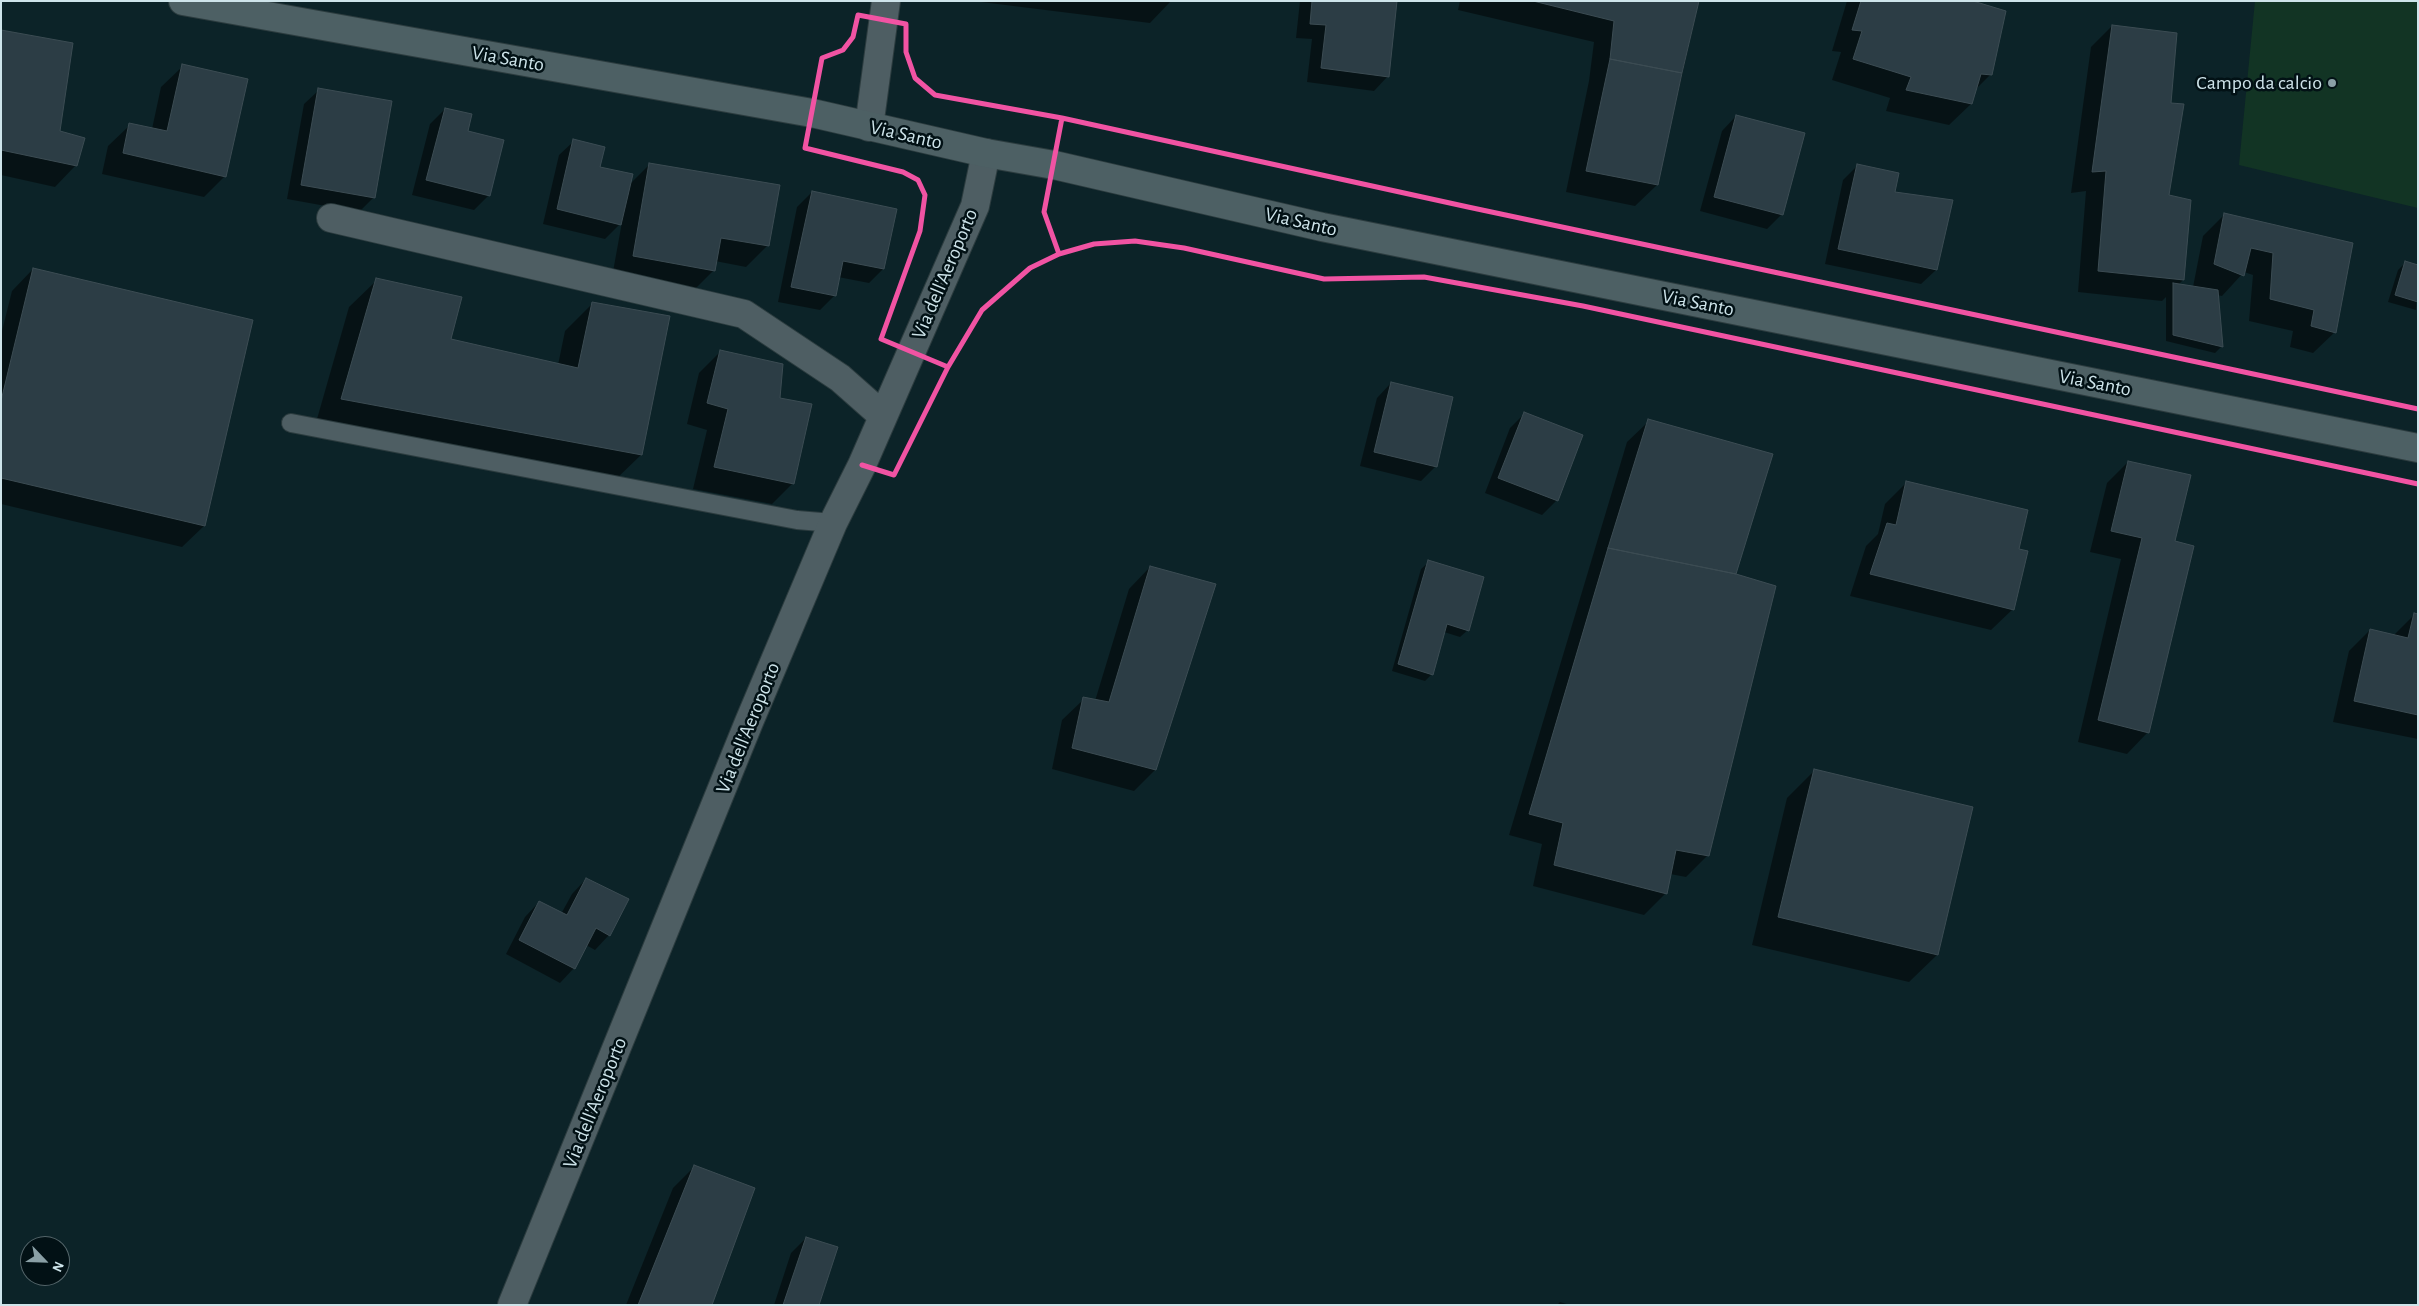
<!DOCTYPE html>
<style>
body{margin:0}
#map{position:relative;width:2419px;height:1306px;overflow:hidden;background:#0c2328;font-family:"Alegreya Sans",sans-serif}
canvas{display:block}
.frame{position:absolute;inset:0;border:2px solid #cee4ea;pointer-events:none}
.north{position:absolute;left:20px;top:1236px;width:50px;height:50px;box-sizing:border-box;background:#021115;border:1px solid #54656a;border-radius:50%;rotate:114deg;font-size:14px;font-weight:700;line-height:20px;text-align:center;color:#cee4ea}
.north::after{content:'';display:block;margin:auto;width:18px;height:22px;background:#8aa0a6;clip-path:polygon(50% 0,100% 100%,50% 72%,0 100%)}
</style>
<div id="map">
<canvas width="2419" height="1306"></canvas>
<div class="frame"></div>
<div class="north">N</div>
</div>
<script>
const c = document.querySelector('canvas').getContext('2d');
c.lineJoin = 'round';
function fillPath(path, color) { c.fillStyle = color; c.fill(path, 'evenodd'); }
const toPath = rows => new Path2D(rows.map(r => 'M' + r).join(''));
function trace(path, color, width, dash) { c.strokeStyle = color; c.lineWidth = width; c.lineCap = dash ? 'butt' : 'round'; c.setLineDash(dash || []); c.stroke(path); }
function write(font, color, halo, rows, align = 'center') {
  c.font = font + ' "Alegreya Sans",sans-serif'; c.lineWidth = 5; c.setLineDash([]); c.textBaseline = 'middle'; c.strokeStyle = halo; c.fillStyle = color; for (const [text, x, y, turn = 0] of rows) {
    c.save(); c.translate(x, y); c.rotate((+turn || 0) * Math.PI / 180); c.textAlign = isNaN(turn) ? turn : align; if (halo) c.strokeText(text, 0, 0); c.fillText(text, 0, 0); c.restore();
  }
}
fillPath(toPath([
 [2255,1,2418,1,2418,208,2239,165]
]), '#123424');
fillPath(toPath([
 [973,1,1171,1,1150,23],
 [1300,1,1396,1,1388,76,1374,91,1307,82,1312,39,1296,38],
 [1460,1,1699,1,1657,185,1635,206,1566,192,1589,81,1594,42,1458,10],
 [1847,1,1969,1,1991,74,1974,91,1971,104,1949,125,1886,111,1890,98,1832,80,1841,52,1832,51],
 [2112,26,2169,104,2167,196,2183,280,2178,285,2193,287,2203,236,2224,215,2352,244,2335,332,2313,353,2290,347,2293,331,2249,321,2253,275,2244,272,2222,296,2217,295,2222,346,2215,353,2166,341,2166,297,2162,301,2078,292,2086,191,2071,193,2091,47],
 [1,31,76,165,55,187,1,175],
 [183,66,225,176,204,197,102,174,108,146,130,125,152,129,161,87],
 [319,90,374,197,359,212,287,199,304,104],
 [445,109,489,195,474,210,412,195,430,124],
 [1736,116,1803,134,1781,215,1767,229,1700,211,1722,131],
 [574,141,599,168,630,184,650,164,767,246,746,267,715,261,714,270,693,291,612,277,622,222,605,239,543,224,559,155],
 [1858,165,1893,193,1936,270,1921,284,1825,264,1843,180],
 [812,192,883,269,869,283,838,277,834,296,820,310,778,302,797,207],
 [2405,263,2418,266,2416,310,2388,302,2398,270],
 [33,269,204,526,182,547,1,504,1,335,12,291],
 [377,280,450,340,558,365,565,331,592,304,641,455,613,482,315,426,349,307],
 [720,352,778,399,793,483,772,504,693,489,707,430,687,424,699,373],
 [1391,383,1436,466,1421,481,1360,466,1377,398],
 [1524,414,1557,500,1542,515,1485,493,1510,428],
 [1649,421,1734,574,1708,855,1686,877,1670,874,1665,894,1644,915,1533,886,1542,844,1509,835,1627,442],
 [2128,462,2174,542,2148,732,2127,754,2078,742,2121,559,2090,552,2107,483],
 [1907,482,2017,550,2013,609,1991,630,1850,596,1866,546,1878,534,1885,504],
 [1429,562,1468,630,1460,637,1444,632,1432,674,1425,681,1392,671,1421,569],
 [1150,567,1155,770,1134,791,1052,769,1062,720,1084,699,1095,701,1129,589],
 [2414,615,2418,615,2418,739,2333,722,2349,651,2370,630,2394,635],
 [1814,771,1937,955,1909,982,1752,945,1787,798],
 [586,879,609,935,595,950,586,945,574,968,560,983,506,954,525,917,539,902,561,914,572,894],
 [694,1167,711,1305,626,1305,673,1188],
 [806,1238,817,1305,774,1305,791,1253],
 [1560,1302,1570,1305,1557,1305]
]), '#0007');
const building = toPath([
 [1312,1,1397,1,1389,77,1321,68,1326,25,1310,24,1312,1],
 [1533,1,1699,1,1682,73,1610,59,1614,21,1533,1],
 [1861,1,1973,1,2006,11,1992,75,1981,74,1972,104,1906,90,1911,77,1853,59,1862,31,1852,30,1861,1],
 [2112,25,2177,33,2171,103,2184,104,2169,195,2191,200,2184,280,2098,271,2106,171,2092,172,2112,25],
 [1,30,73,43,60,131,85,138,77,166,1,150,1,30],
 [1610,59,1682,73,1658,185,1586,171,1610,59],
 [182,64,248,79,226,177,123,153,129,123,167,131,182,64],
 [318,88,392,101,375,198,301,185,318,88],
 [445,108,472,114,468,131,504,140,490,196,426,180,445,108],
 [1736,115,1805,133,1783,215,1714,197,1736,115],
 [573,139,605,147,600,167,633,174,621,225,557,209,573,139],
 [649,163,780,185,769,246,721,238,715,271,633,256,649,163],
 [1857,164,1899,173,1895,192,1953,200,1937,270,1838,249,1857,164],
 [812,191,897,209,884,269,843,261,836,296,791,287,812,191],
 [2224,213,2353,243,2336,333,2311,326,2314,310,2270,299,2273,253,2251,248,2244,276,2214,264,2224,213],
 [2405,261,2418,265,2418,302,2395,295,2405,261],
 [33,268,253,320,205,526,1,478,1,401,33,268],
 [376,278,462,297,451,339,578,368,592,302,670,316,642,455,341,399,376,278],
 [2173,283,2218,290,2223,347,2173,335,2173,283],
 [720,350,783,364,780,398,812,404,794,484,714,467,728,409,707,403,720,350],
 [1391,382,1453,397,1437,467,1374,452,1391,382],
 [1524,412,1583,435,1558,501,1498,478,1524,412],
 [1648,419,1773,454,1736,574,1608,548,1648,419],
 [2128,461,2191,475,2175,541,2194,546,2149,733,2098,720,2142,538,2111,531,2128,461],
 [1906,481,2028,510,2019,549,2028,551,2014,610,1870,574,1887,523,1896,525,1906,481],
 [1608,548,1736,574,1776,586,1709,856,1676,850,1667,894,1554,865,1563,823,1529,814,1608,548],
 [1428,560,1484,577,1469,631,1447,624,1433,675,1398,664,1428,560],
 [1150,566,1216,584,1156,770,1072,748,1083,697,1109,702,1150,566],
 [2414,613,2418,614,2418,715,2354,701,2370,629,2408,638,2414,613],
 [1814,769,1973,807,1938,955,1778,917,1814,769],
 [586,878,629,899,610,936,596,928,575,969,519,940,539,901,567,915,586,878],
 [694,1165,755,1188,712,1305,638,1305,694,1165],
 [806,1237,838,1247,819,1305,783,1305,806,1237]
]);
fillPath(building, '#2c3d45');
trace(building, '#3c4c53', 1);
const lane = toPath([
 [291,423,797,520,833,523]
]);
const street = toPath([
 [869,127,886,1],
 [331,218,744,314,840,378,883,416],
 [512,1305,749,722,833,523,862,465,975,206,986,153]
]);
const primary = toPath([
 [183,1,812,113,986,153,1054,165,1322,227,2418,448]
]);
trace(lane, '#2c3c3f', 20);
trace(street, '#2c3c3f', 30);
trace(primary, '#2c3c3f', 30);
trace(lane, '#4e5e63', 18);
trace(street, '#4e5e63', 28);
trace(primary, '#4d6064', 28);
trace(toPath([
 [1059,254,1044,212,1062,118],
 [948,367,881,339,920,231,925,195,918,180,903,172,805,148,822,58,843,50,853,37,858,15,906,24,906,52,915,78,935,95,1062,118,1468,207,2418,409],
 [862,465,894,475,948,367,982,310,1030,268,1059,254,1094,244,1135,241,1184,248,1324,279,1424,277,1583,306,2418,484]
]), '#f153a3', 5);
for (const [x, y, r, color] of [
 [2332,83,5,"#8aa0a6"]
]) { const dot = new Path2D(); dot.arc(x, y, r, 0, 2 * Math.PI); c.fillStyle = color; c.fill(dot); trace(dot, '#021115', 2); }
write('20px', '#cee4ea', '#021115', [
 ["Via Santo",508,59,10],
 ["Via Santo",906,135,13],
 ["Via Santo",1301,222,13],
 ["Via dell'Aeroporto",945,274,-67],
 ["Via Santo",1698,303,11],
 ["Via Santo",2095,383,11],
 ["Via dell'Aeroporto",748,728,-68],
 ["Via dell'Aeroporto",595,1103,-68]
]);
write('20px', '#cee4ea', '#021115', [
 ["Campo da calcio",2322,83]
], 'right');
</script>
